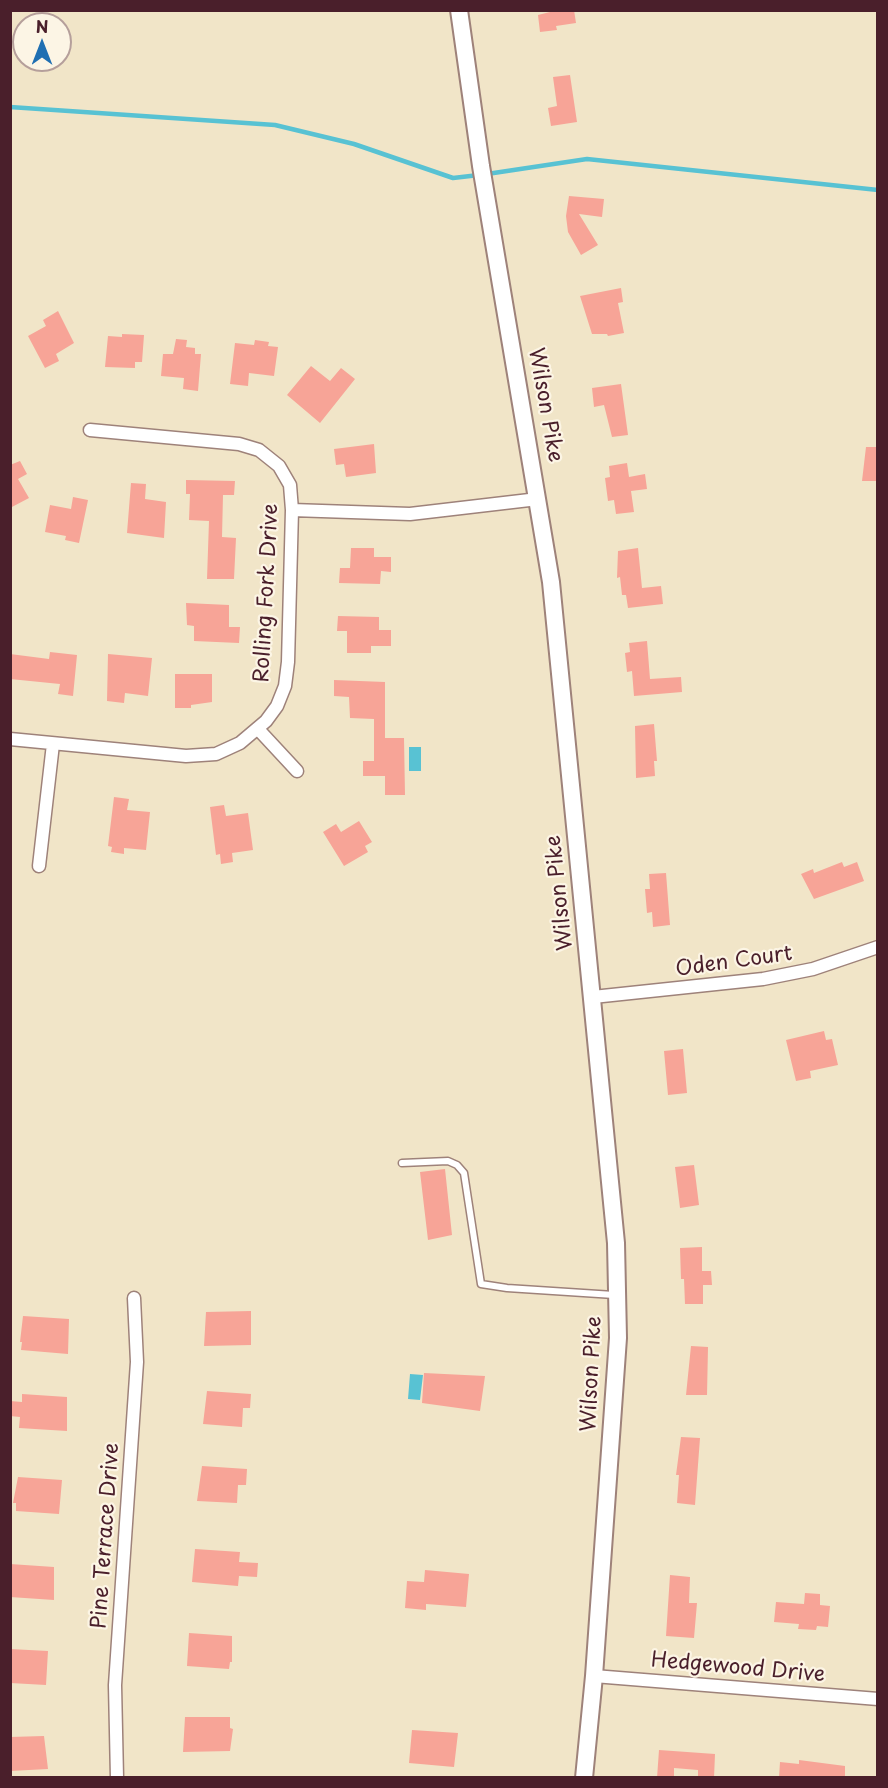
<!DOCTYPE html>
<style>
body{margin:0}
#map{position:relative;width:888px;height:1788px;overflow:hidden;background:#f1e5c8;font-family:"Playpen Sans",sans-serif}
canvas{display:block}
.frame{position:absolute;inset:0;border:12px solid #4a1f2b;pointer-events:none}
.north{position:absolute;left:12px;top:12px;width:60px;height:60px;box-sizing:border-box;background:#fcf5e5;border:2px solid #b59f9b;border-radius:50%;rotate:0deg;font-size:16px;font-weight:700;line-height:24px;text-align:center;color:#4a1f2b}
.north::after{content:'';display:block;margin:auto;width:21px;height:27px;background:#1f6fb2;clip-path:polygon(50% 0,100% 100%,50% 72%,0 100%)}
</style>
<div id="map">
<canvas width="888" height="1788"></canvas>
<div class="frame"></div>
<div class="north">N</div>
</div>
<script>
const c = document.querySelector('canvas').getContext('2d');
c.lineJoin = 'round';
function fillPath(path, color) { c.fillStyle = color; c.fill(path, 'evenodd'); }
const toPath = rows => new Path2D(rows.map(r => 'M' + r).join(''));
function trace(path, color, width, dash) { c.strokeStyle = color; c.lineWidth = width; c.lineCap = dash ? 'butt' : 'round'; c.setLineDash(dash || []); c.stroke(path); }
function write(font, color, halo, rows, align = 'center') {
  c.font = font + ' "Playpen Sans",sans-serif'; c.lineWidth = 4.5; c.setLineDash([]); c.textBaseline = 'middle'; c.strokeStyle = halo; c.fillStyle = color; for (const [text, x, y, turn = 0] of rows) {
    c.save(); c.translate(x, y); c.rotate((+turn || 0) * Math.PI / 180); c.textAlign = isNaN(turn) ? turn : align; if (halo) c.strokeText(text, 0, 0); c.fillText(text, 0, 0); c.restore();
  }
}
fillPath(toPath([
 [409,747,421,747,421,771,409,771],
 [410,1374,423,1375,420,1400,408,1399]
]), '#58c2d3');
trace(toPath([
 [10,107,275,125,354,144,453,178,479,175],
 [487,174,587,159,878,190]
]), '#58c2d3', 4.5);
fillPath(toPath([
 [558,10,574,10,576,23,556,26,557,30,540,32,538,15],
 [570,75,577,122,551,126,548,108,557,106,553,77],
 [569,196,604,199,602,217,579,214,598,245,581,255,568,232,566,216],
 [621,288,623,302,618,303,624,333,608,336,607,334,592,334,580,296],
 [58,311,74,343,56,354,59,361,45,368,28,336,46,326,43,320],
 [122,334,144,335,142,362,135,362,135,368,105,367,108,336,122,337],
 [176,339,187,340,186,347,195,348,195,354,201,354,198,391,183,389,184,378,161,376,163,354,173,354],
 [255,340,269,342,268,346,278,347,274,376,249,373,248,386,230,384,235,343,254,345],
 [311,366,330,381,341,368,355,379,320,423,287,395],
 [621,384,628,435,612,437,604,405,594,407,592,388],
 [374,444,376,473,346,477,344,464,336,465,334,449],
 [866,447,878,447,878,481,862,481],
 [20,461,27,474,18,479,29,498,10,508,10,465],
 [627,463,629,477,645,474,647,489,631,491,634,512,616,514,614,500,608,501,605,478,610,477,609,466],
 [186,480,235,481,234,495,223,495,222,537,236,538,234,579,207,579,209,521,189,520,190,494,186,494],
 [131,483,146,484,145,499,166,502,164,538,127,533],
 [73,497,88,500,79,543,65,540,66,536,45,532,50,505,71,509],
 [351,548,374,548,374,557,391,557,391,572,381,571,380,584,339,583,340,568,350,568],
 [638,548,642,588,661,586,663,604,628,608,626,595,622,595,620,577,617,578,618,551],
 [186,603,229,605,229,627,240,627,239,643,194,641,194,626,187,625],
 [338,616,379,617,379,630,391,630,391,646,371,646,371,653,347,653,347,631,337,631],
 [647,641,650,679,681,677,682,692,634,696,632,671,627,672,625,653,630,652,629,643],
 [50,652,77,655,73,696,58,694,60,684,10,679,10,654,49,659],
 [108,654,152,658,148,696,125,693,124,703,107,701],
 [175,674,212,674,212,702,191,705,191,708,175,708],
 [334,680,385,682,385,738,404,738,405,795,385,795,385,776,363,776,363,761,374,761,374,719,350,718,349,697,334,696],
 [654,724,657,761,654,761,655,776,636,778,635,726],
 [114,797,129,799,127,810,150,812,146,850,124,848,124,854,111,852,112,847,108,846],
 [224,805,226,816,248,813,253,850,232,853,233,862,221,864,220,854,216,855,210,807],
 [359,821,372,842,365,846,368,852,344,866,323,832,336,824,341,832],
 [842,862,844,867,857,862,864,881,814,899,801,874,813,869,814,873],
 [666,873,670,925,653,927,652,912,647,913,645,889,650,889,649,874],
 [824,1031,826,1040,832,1039,838,1065,810,1071,811,1078,796,1081,786,1040],
 [683,1049,687,1093,668,1095,664,1051],
 [694,1165,699,1205,680,1208,675,1167],
 [445,1169,452,1235,428,1240,420,1172],
 [702,1247,702,1271,711,1271,712,1285,703,1285,703,1304,685,1304,684,1279,681,1279,680,1248],
 [251,1311,251,1345,204,1346,206,1312],
 [23,1316,69,1319,68,1354,21,1350,22,1342,20,1342],
 [691,1346,708,1347,707,1395,686,1395],
 [424,1373,485,1376,480,1411,422,1403],
 [207,1391,251,1394,250,1408,243,1408,242,1427,203,1424],
 [22,1394,67,1397,67,1431,19,1428,20,1417,10,1416,10,1401,22,1402],
 [681,1437,700,1438,695,1505,677,1503,679,1475,676,1475],
 [202,1466,247,1469,246,1485,238,1485,237,1503,197,1501],
 [18,1477,62,1480,59,1514,16,1511,16,1503,13,1503],
 [195,1549,240,1552,239,1562,258,1563,257,1577,239,1576,238,1586,192,1582],
 [10,1564,54,1567,54,1600,10,1597],
 [425,1570,469,1574,466,1607,426,1604,426,1610,405,1608,407,1581,424,1582],
 [670,1575,690,1577,689,1603,697,1603,694,1638,666,1636],
 [805,1593,820,1594,820,1605,830,1606,828,1627,817,1626,816,1630,798,1629,799,1624,774,1622,776,1602,804,1604],
 [189,1633,232,1636,232,1662,230,1662,229,1669,187,1666],
 [10,1649,48,1651,46,1685,10,1683],
 [185,1717,230,1717,230,1728,233,1729,230,1751,183,1752],
 [412,1730,458,1733,454,1767,409,1763],
 [44,1736,48,1769,10,1771,10,1737],
 [659,1750,715,1754,714,1778,698,1777,698,1770,674,1768,674,1778,657,1778],
 [799,1760,845,1766,845,1778,779,1778,780,1762,799,1764]
]), '#f7a497');
const service = toPath([
 [402,1163,448,1161,457,1165,464,1173,481,1284,507,1288,614,1295]
]);
const minor = toPath([
 [292,510,410,514,538,499],
 [258,729,297,771],
 [10,739,186,756,216,754,240,743,266,721,277,706,285,686,288,662,292,510,290,485,279,466,259,450,239,444,90,430],
 [39,866,53,744],
 [593,997,763,979,813,969,878,947],
 [594,1676,878,1699],
 [117,1778,115,1685,137,1362,134,1298]
]);
const secondary = toPath([
 [459,10,481,166,551,582,616,1243,618,1338,594,1676,584,1778]
]);
trace(service, '#9e827a', 9);
trace(minor, '#9e827a', 15);
trace(secondary, '#9e827a', 20);
trace(service, '#fff', 6);
trace(minor, '#fff', 12);
trace(secondary, '#fff', 16);
write('21px', '#4a1f2b', '#fcf5e5', [
 ["Wilson Pike",545,405,80],
 ["Rolling Fork Drive",267,593,-87],
 ["Wilson Pike",560,893,-96],
 ["Oden Court",734,962,-8],
 ["Wilson Pike",592,1374,-87],
 ["Pine Terrace Drive",106,1536,-86],
 ["Hedgewood Drive",738,1668,5]
]);
</script>
